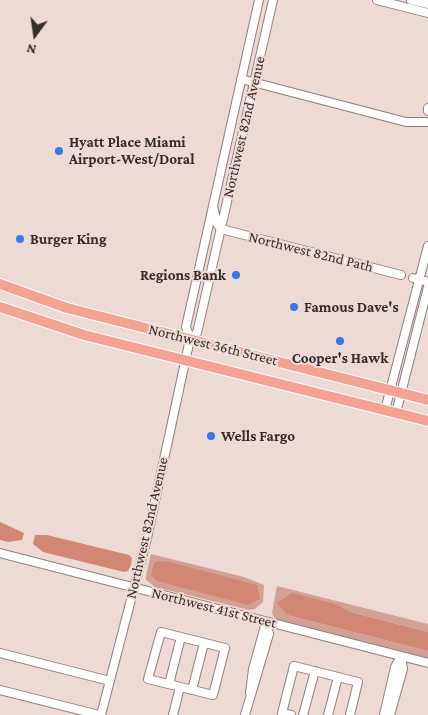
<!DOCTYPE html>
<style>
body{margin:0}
#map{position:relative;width:428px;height:715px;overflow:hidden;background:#eedad5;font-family:"Crimson Pro",serif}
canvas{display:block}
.north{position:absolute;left:10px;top:10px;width:50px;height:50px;-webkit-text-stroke:4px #eedad5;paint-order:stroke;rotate:194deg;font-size:14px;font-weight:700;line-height:20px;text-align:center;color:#352d2b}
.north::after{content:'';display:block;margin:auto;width:18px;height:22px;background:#352d2b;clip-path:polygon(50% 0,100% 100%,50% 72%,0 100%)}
</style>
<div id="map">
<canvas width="428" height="715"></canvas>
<div class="north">N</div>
</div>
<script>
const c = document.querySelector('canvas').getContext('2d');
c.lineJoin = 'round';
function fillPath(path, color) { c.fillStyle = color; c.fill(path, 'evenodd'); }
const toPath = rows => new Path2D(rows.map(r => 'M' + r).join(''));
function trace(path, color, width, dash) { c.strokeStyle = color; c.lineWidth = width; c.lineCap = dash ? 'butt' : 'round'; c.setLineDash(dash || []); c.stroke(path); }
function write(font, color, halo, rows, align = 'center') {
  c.font = font + ' "Crimson Pro",serif'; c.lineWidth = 4; c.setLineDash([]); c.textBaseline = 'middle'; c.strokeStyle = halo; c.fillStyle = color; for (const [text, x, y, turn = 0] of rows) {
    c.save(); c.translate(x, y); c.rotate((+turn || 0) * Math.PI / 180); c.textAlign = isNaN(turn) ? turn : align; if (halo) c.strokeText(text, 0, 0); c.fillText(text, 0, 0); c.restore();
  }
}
fillPath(toPath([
 [151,554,244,577,264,585,263,602,255,609,249,610,155,587,146,580,146,576],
 [277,586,428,624,428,632,350,612,339,605,287,615,428,651,428,661,281,623,275,619,272,613]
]), '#d1a195');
fillPath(toPath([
 [0,522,24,533,22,540,8,542,0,540],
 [35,535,47,535,129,555,132,558,131,565,128,571,124,572,43,552,33,544],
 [157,561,170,562,257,585,260,599,248,605,157,581,151,575,154,563],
 [292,593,339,605,350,612,428,632,428,651,287,615,277,603]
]), '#d28674');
const minor = toPath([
 [377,0,428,13],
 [411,0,428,4],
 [241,79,406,122,428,122],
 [428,108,428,111],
 [213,206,217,224,221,229],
 [221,229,401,275],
 [413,278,428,282],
 [190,339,197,333,273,0],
 [385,410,428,246],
 [396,413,428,287],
 [0,553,428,663],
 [161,632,225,648,213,695,148,679,161,632],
 [0,653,110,681],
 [169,684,181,637],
 [0,690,99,715],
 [192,690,204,643],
 [250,693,253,669,266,622],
 [101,715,147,538,190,339,186,327,259,0],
 [173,715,180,687],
 [245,715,269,634,266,622],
 [291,715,282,713,294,666,358,682,350,715],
 [303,715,315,671],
 [328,715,338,677],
 [384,715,395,667,401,656],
 [390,715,403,669,401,656]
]);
const major = toPath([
 [0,284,67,308,428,400],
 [0,307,84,335,428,421]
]);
trace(minor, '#917e7a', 10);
trace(major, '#fff', 12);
trace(minor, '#fff', 8);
trace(major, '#f2a391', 10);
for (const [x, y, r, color] of [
 [59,151,5,"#367ae8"],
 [20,239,5,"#367ae8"],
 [236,275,5,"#367ae8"],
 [294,307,5,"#367ae8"],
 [340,341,5,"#367ae8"],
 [211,436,5,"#367ae8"]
]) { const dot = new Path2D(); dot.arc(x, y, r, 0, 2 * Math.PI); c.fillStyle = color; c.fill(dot); trace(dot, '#eedad5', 2); }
write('15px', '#352d2b', '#eedad5', [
 ["Northwest 82nd Avenue",244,127,-77],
 ["Northwest 82nd Path",311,252,14],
 ["Northwest 36th Street",213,345,14],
 ["Northwest 82nd Avenue",147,528,-77],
 ["Northwest 41st Street",214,608,14]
]);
write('bold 15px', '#352d2b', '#eedad5', [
 ["Hyatt Place Miami",69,142],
 ["Airport-West/Doral",69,159],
 ["Burger King",30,239],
 ["Regions Bank",226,275,"right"],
 ["Famous Dave's",304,307],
 ["Cooper's Hawk",340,358,"center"],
 ["Wells Fargo",221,436]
], 'left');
</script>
